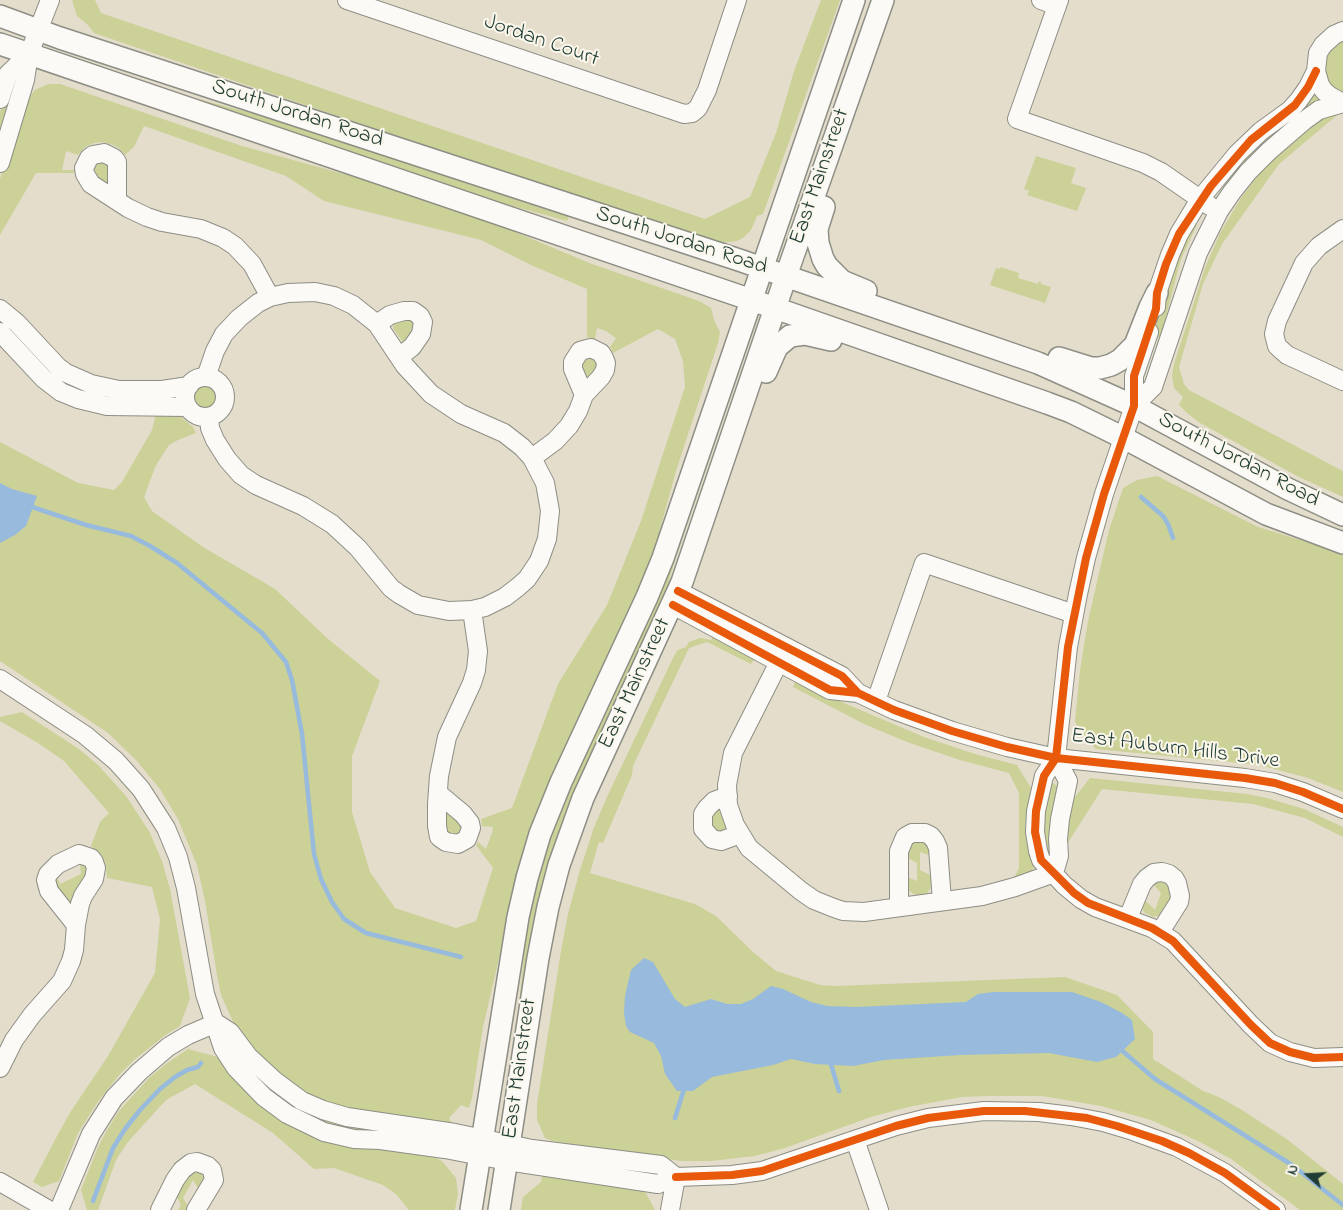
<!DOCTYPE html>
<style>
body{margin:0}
#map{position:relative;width:1343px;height:1210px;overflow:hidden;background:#e4ddcc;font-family:"Indie Flower",sans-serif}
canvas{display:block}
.north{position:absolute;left:1283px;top:1150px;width:50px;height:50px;-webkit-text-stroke:4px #fbf7ec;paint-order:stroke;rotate:289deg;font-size:14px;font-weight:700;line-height:20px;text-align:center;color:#1f3d34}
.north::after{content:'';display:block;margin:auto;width:18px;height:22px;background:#1f3d34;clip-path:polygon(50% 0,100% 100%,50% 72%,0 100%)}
</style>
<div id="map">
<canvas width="1343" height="1210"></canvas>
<div class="north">N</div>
</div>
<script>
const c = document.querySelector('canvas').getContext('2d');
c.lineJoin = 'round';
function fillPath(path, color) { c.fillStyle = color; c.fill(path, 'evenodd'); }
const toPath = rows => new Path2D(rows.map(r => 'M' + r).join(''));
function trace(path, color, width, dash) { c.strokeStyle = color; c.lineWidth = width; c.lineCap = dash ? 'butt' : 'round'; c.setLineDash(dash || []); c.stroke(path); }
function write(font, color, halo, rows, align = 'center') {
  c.font = font + ' "Indie Flower",sans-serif'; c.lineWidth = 4; c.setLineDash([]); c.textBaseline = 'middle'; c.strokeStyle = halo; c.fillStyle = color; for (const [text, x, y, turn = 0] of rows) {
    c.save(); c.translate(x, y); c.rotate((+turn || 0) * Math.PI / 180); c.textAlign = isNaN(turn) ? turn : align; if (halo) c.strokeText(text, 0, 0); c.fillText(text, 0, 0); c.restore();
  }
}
fillPath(toPath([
 [72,0,95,0,101,13,705,219,750,197,776,133,794,71,821,0,840,0,763,214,757,216,751,230,743,238,737,241,713,244,94,33,88,25,77,16],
 [1343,36,1343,97,1329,90,1320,62,1323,52],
 [48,84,60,84,242,146,380,184,486,220,592,264,699,301,711,308,714,320,720,332,718,343,676,471,654,551,645,579,511,907,483,1027,472,1098,469,1108,461,1105,449,1118,452,1123,448,1125,355,1113,306,1095,261,1060,235,1026,221,995,217,975,205,901,197,865,178,819,160,789,136,760,108,733,0,661,0,442,78,483,114,490,122,482,152,430,156,414,182,415,182,418,193,427,196,433,178,440,169,445,156,465,144,497,152,511,203,547,275,589,327,638,380,681,352,756,352,812,370,872,395,908,456,928,476,921,493,868,476,845,478,842,486,849,492,833,493,827,482,826,481,819,512,808,558,684,607,605,641,521,685,387,683,361,675,339,658,329,613,353,610,347,616,338,606,331,597,328,595,339,587,337,587,289,531,265,481,240,324,201,286,176,144,126,134,147,125,155,119,148,111,144,103,142,94,143,85,147,78,155,66,151,62,170,74,170,74,173,36,173,0,235,0,179,26,102,35,90],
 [152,87,255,114,514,197,569,215,567,221,469,194],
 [1315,88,1328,100,1225,188,1223,183,1237,165],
 [8,100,9,102,0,130,0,112,4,101],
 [1342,111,1279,164,1222,244,1203,284,1179,367,1184,384,1189,390,1343,471,1343,497,1299,477,1200,423,1187,413,1179,405,1183,397,1174,388,1172,376,1174,364,1205,268,1220,233,1241,198,1263,168,1291,143,1327,116],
 [1036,156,1076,168,1071,183,1086,188,1077,211,1027,195,1029,191,1024,189],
 [100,160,109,164,110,187,95,179,91,168],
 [1196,224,1197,225,1181,259,1161,336,1156,338,1153,334,1173,273,1179,255],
 [1000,267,1019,273,1018,278,1038,284,1039,281,1041,282,1041,284,1051,287,1045,303,990,285,996,268,1000,269],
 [413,319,416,325,405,342,402,341,393,328,394,323,396,321],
 [743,352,672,570,663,604,602,733,504,1104,518,1014,526,935,530,907,545,849],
 [584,357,595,357,599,368,586,381,580,362],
 '190 398a14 14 0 1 1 28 0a14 14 0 1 1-28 0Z',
 [1157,476,1258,527,1343,553,1343,792,1308,778,1260,765,1096,749,1079,730,1075,722,1080,670,1088,621,1109,530,1123,488,1137,480],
 [713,636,756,657,751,664,707,642,689,648,633,766,632,775,603,843,599,842,590,873,695,904,716,916,753,952,776,971,820,985,836,986,1065,977,1117,995,1153,1032,1153,1059,1203,1091,1219,1097,1242,1110,1288,1140,1343,1184,1343,1210,1300,1210,1231,1159,1200,1142,1151,1120,1101,1106,1042,1096,988,1096,962,1097,908,1107,871,1117,785,1148,755,1156,711,1161,681,1161,646,1156,552,1141,545,1138,537,1120,537,1104,561,951,568,914,580,870,593,830,606,799,674,656,678,650,686,647,689,642,700,638,711,640],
 [797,678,844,703,924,737,975,754,1017,765,1031,788,1025,824,1026,840,1034,867,1032,871,1014,878,1019,868,1019,793,1009,773,960,760,907,742,864,724,793,687],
 [22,712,79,749,98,765,126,796,149,831,162,861,170,889,190,998,180,1026,164,1036,134,1060,120,1074,97,1103,78,1133,59,1181,42,1187,33,1182,57,1136,71,1111,108,1056,155,973,160,919,152,887,107,878,106,864,102,856,91,846,100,822,109,813,64,761,38,743,0,721,0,717],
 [1090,778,1247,794,1267,798,1304,809,1343,827,1343,837,1305,818,1253,804,1102,789,1064,849,1072,797,1075,797],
 [1053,783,1059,787,1054,855,1049,858,1041,834,1049,784],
 [443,808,464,827,458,836,447,835],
 [717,809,719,810,727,831,725,833,712,830,710,816],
 [913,841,923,841,930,847,931,856,920,852,920,870,932,876,931,887,926,895,917,895,912,893,908,889,906,882,907,877,917,881,917,863,906,857,906,851],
 [80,862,83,862,87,867,88,874,72,908,56,889,54,882,56,874,60,884,81,874],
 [1158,880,1165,882,1171,890,1172,894,1171,900,1160,915,1153,917,1145,913,1143,910,1143,903,1144,899,1155,910,1161,893,1152,883],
 [188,1049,218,1057,258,1101,392,1150,434,1157,442,1161,456,1178,458,1194,455,1210,409,1210,396,1194,383,1185,334,1168,314,1169,273,1133,195,1084,166,1100,127,1143,116,1160,98,1210,87,1210,81,1190,98,1147,107,1130,119,1111,149,1078,166,1064],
 [305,1109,432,1135,431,1139,373,1130,349,1133,303,1115],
 [191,1170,202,1170,207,1179,199,1190,193,1180,183,1198,189,1208,188,1210,178,1210,181,1205,175,1193],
 [549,1175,643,1188,655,1210,521,1210,523,1197,541,1182,542,1176]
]), '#cbd197');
fillPath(toPath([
 [0,483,12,489,37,496,26,526,15,535,0,543],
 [644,958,653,962,675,999,685,1007,711,999,727,1004,741,1004,753,999,771,986,783,989,811,1002,827,1006,856,1007,966,1002,978,994,994,992,1072,992,1101,1002,1122,1013,1132,1020,1135,1039,1116,1057,1097,1062,1049,1053,960,1055,884,1060,853,1066,815,1064,791,1059,773,1065,712,1077,693,1091,677,1091,665,1074,661,1056,654,1043,630,1032,626,1026,624,1013,625,996,631,970]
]), '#97badd');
trace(toPath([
 [1141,497,1163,516,1168,524,1173,538],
 [29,506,86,525,131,536,150,546,177,563,262,633,286,662,292,680,302,734,314,854,321,879,332,902,344,919,366,933,461,957],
 [1119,1048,1155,1079,1292,1165,1343,1205],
 [830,1061,839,1091],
 [675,1118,685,1086],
 [93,1201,113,1148,125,1129,140,1110,160,1089,175,1077,187,1070,198,1067,201,1063]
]), '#97badd', 4.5);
const minor = toPath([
 [347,0,684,114,692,113,698,108,707,90,737,0],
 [1041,0,1057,6],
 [1059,0,1017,119,1143,163,1161,172,1210,206],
 [1343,31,1334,35,1323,45,1318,53,1316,71,1320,85,1324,91,1330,96,1343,103],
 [0,99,8,74,29,54],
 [0,163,25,80,29,54,50,0],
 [117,201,117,162,114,158,104,153,93,155,89,158,84,168,85,174,91,184,128,208,147,217,162,222,201,229,223,238,235,246,252,264,270,297],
 [1343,229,1319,246,1304,263,1277,321,1274,334,1277,346,1287,355,1343,381],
 [1156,307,1157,293,1170,255,1179,234,1200,199,1237,154,1261,131,1290,110,1299,100,1308,87,1316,71],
 [0,309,17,323,58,367,66,373,91,384,119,390,162,390,189,386],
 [377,324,390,315,404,311,413,311,420,316,423,322,421,334,412,347,399,357],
 [0,332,44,379,61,392,78,399,107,406,188,407],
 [1149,332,1134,376,1134,406,1104,494,1086,558,1078,594,1068,647,1056,758,1044,776,1036,811,1035,832,1038,851,1041,860,1064,885,1081,899,1095,907,1152,928,1173,941,1251,1025,1270,1043,1290,1052,1314,1058,1343,1057],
 [206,377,215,351,224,334,239,318,258,303,270,297,288,293,315,292,334,296,353,305,377,324,405,366,431,394,461,414,504,433,522,447,532,458,545,483,550,511,547,539,539,561,527,579,518,587,505,597,485,607,472,610,449,611,418,605,399,594,391,588,358,548,332,524,303,506,256,485,241,475,227,459,215,440,210,428,209,417],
 '185 397a20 20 0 1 1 40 0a20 20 0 1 1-40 0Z',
 [1134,406,1153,387,1198,253,1219,211,1232,192,1248,172,1269,151,1305,120,1319,110,1343,103],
 [532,458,555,441,569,426,578,411,584,395,601,377,605,370,606,363,604,358,601,353,591,348,580,351,573,362,573,369,584,395],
 [678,591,842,676,858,693],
 [673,605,830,690,858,693,894,710,952,731,1007,747,1056,758,1245,778,1275,783,1303,792,1343,809],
 [779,662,733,753,727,785,728,805,735,825,749,848,801,891,814,900,834,908,843,911,864,912,982,896,1015,887,1054,873],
 [0,679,85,735,116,761,141,789,166,828,178,857,186,888,205,994,223,1048,236,1068,264,1097,287,1114,324,1132,354,1139,380,1140,445,1149,507,1161,658,1184,676,1177,732,1175,762,1171,896,1126,928,1118,984,1111,1039,1112,1071,1116,1103,1122,1133,1131,1177,1147,1225,1173,1276,1210],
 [876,701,924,563,1074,614],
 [439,794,463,814,470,823,471,828,467,839,458,844,446,842,439,837,437,826,437,804,439,776,447,737,472,683,476,670,478,651,472,610],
 [728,796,714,801,707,808,703,814,703,829,712,839,721,841,740,834],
 [1054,873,1059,856,1058,839,1060,819,1068,781,1056,758],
 [899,907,899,851,905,837,912,833,925,833,931,836,935,841,938,848,942,901],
 [1128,918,1142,884,1147,878,1154,873,1162,872,1169,874,1174,878,1177,883,1180,896,1179,902,1160,932],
 [216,1023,230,1032,248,1056,275,1081,302,1101,323,1110,347,1117,455,1133,532,1149,661,1165,676,1177],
 [0,1068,14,1040,32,1015,62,981,71,961,74,950,76,925,80,904,83,896,94,879,96,868,94,862,91,858,79,854,58,864,48,874,46,880,49,891,76,925],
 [855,1140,879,1210],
 [0,1182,49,1210],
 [59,1210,91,1134,114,1098,139,1072,168,1047,188,1035,216,1023],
 [160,1210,175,1180,182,1170,191,1163,197,1162,208,1166,212,1170,214,1180,196,1210],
 [670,1210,676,1177]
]);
const major = toPath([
 [0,16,60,38,739,260,1038,363,1134,406,1288,489,1343,515],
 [0,44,775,308,1047,403,1071,412,1124,438,1266,514,1343,543],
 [824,207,817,229,818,243,823,259,827,266,842,281,866,291],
 [1059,358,1091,368,1100,368,1111,365,1120,360,1135,345,1150,307,1157,293],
 [766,372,777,347,790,336,805,334,831,340],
 [471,1210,518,917,527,878,540,834,561,782,647,597,663,558,854,0],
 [499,1210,538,958,548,907,559,865,583,798,682,582,786,276,883,0]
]);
trace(minor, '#8d8e84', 20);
trace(major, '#8d8e84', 24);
trace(minor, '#fbfaf7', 18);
trace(major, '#fbfaf7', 21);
trace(toPath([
 [1316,71,1308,87,1295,105,1251,140,1211,186,1179,234,1166,264,1157,293,1156,309,1134,376,1134,406,1104,494,1086,558,1068,647,1056,758,1044,776,1036,811,1035,832,1041,860,1074,893,1088,903,1152,928,1173,941,1251,1025,1270,1043,1290,1052,1314,1058,1343,1057],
 [678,591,842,676,858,693],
 [673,605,830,690,858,693,894,710,952,731,1007,747,1056,758,1245,778,1275,783,1303,792,1343,809],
 [676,1177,732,1175,762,1171,896,1126,928,1118,984,1111,1025,1111,1087,1118,1117,1126,1162,1141,1189,1153,1225,1173,1276,1210]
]), '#e8590c', 8);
write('22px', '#1f3d34', '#fbf7ec', [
 ["Jordan Court",541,42,19],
 ["South Jordan Road",297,115,18],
 ["East Mainstreet",821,177,-71],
 ["South Jordan Road",681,242,18],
 ["South Jordan Road",1238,461,28],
 ["East Mainstreet",636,684,-65],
 ["East Auburn Hills Drive",1175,750,7],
 ["East Mainstreet",521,1069,-82]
]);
</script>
